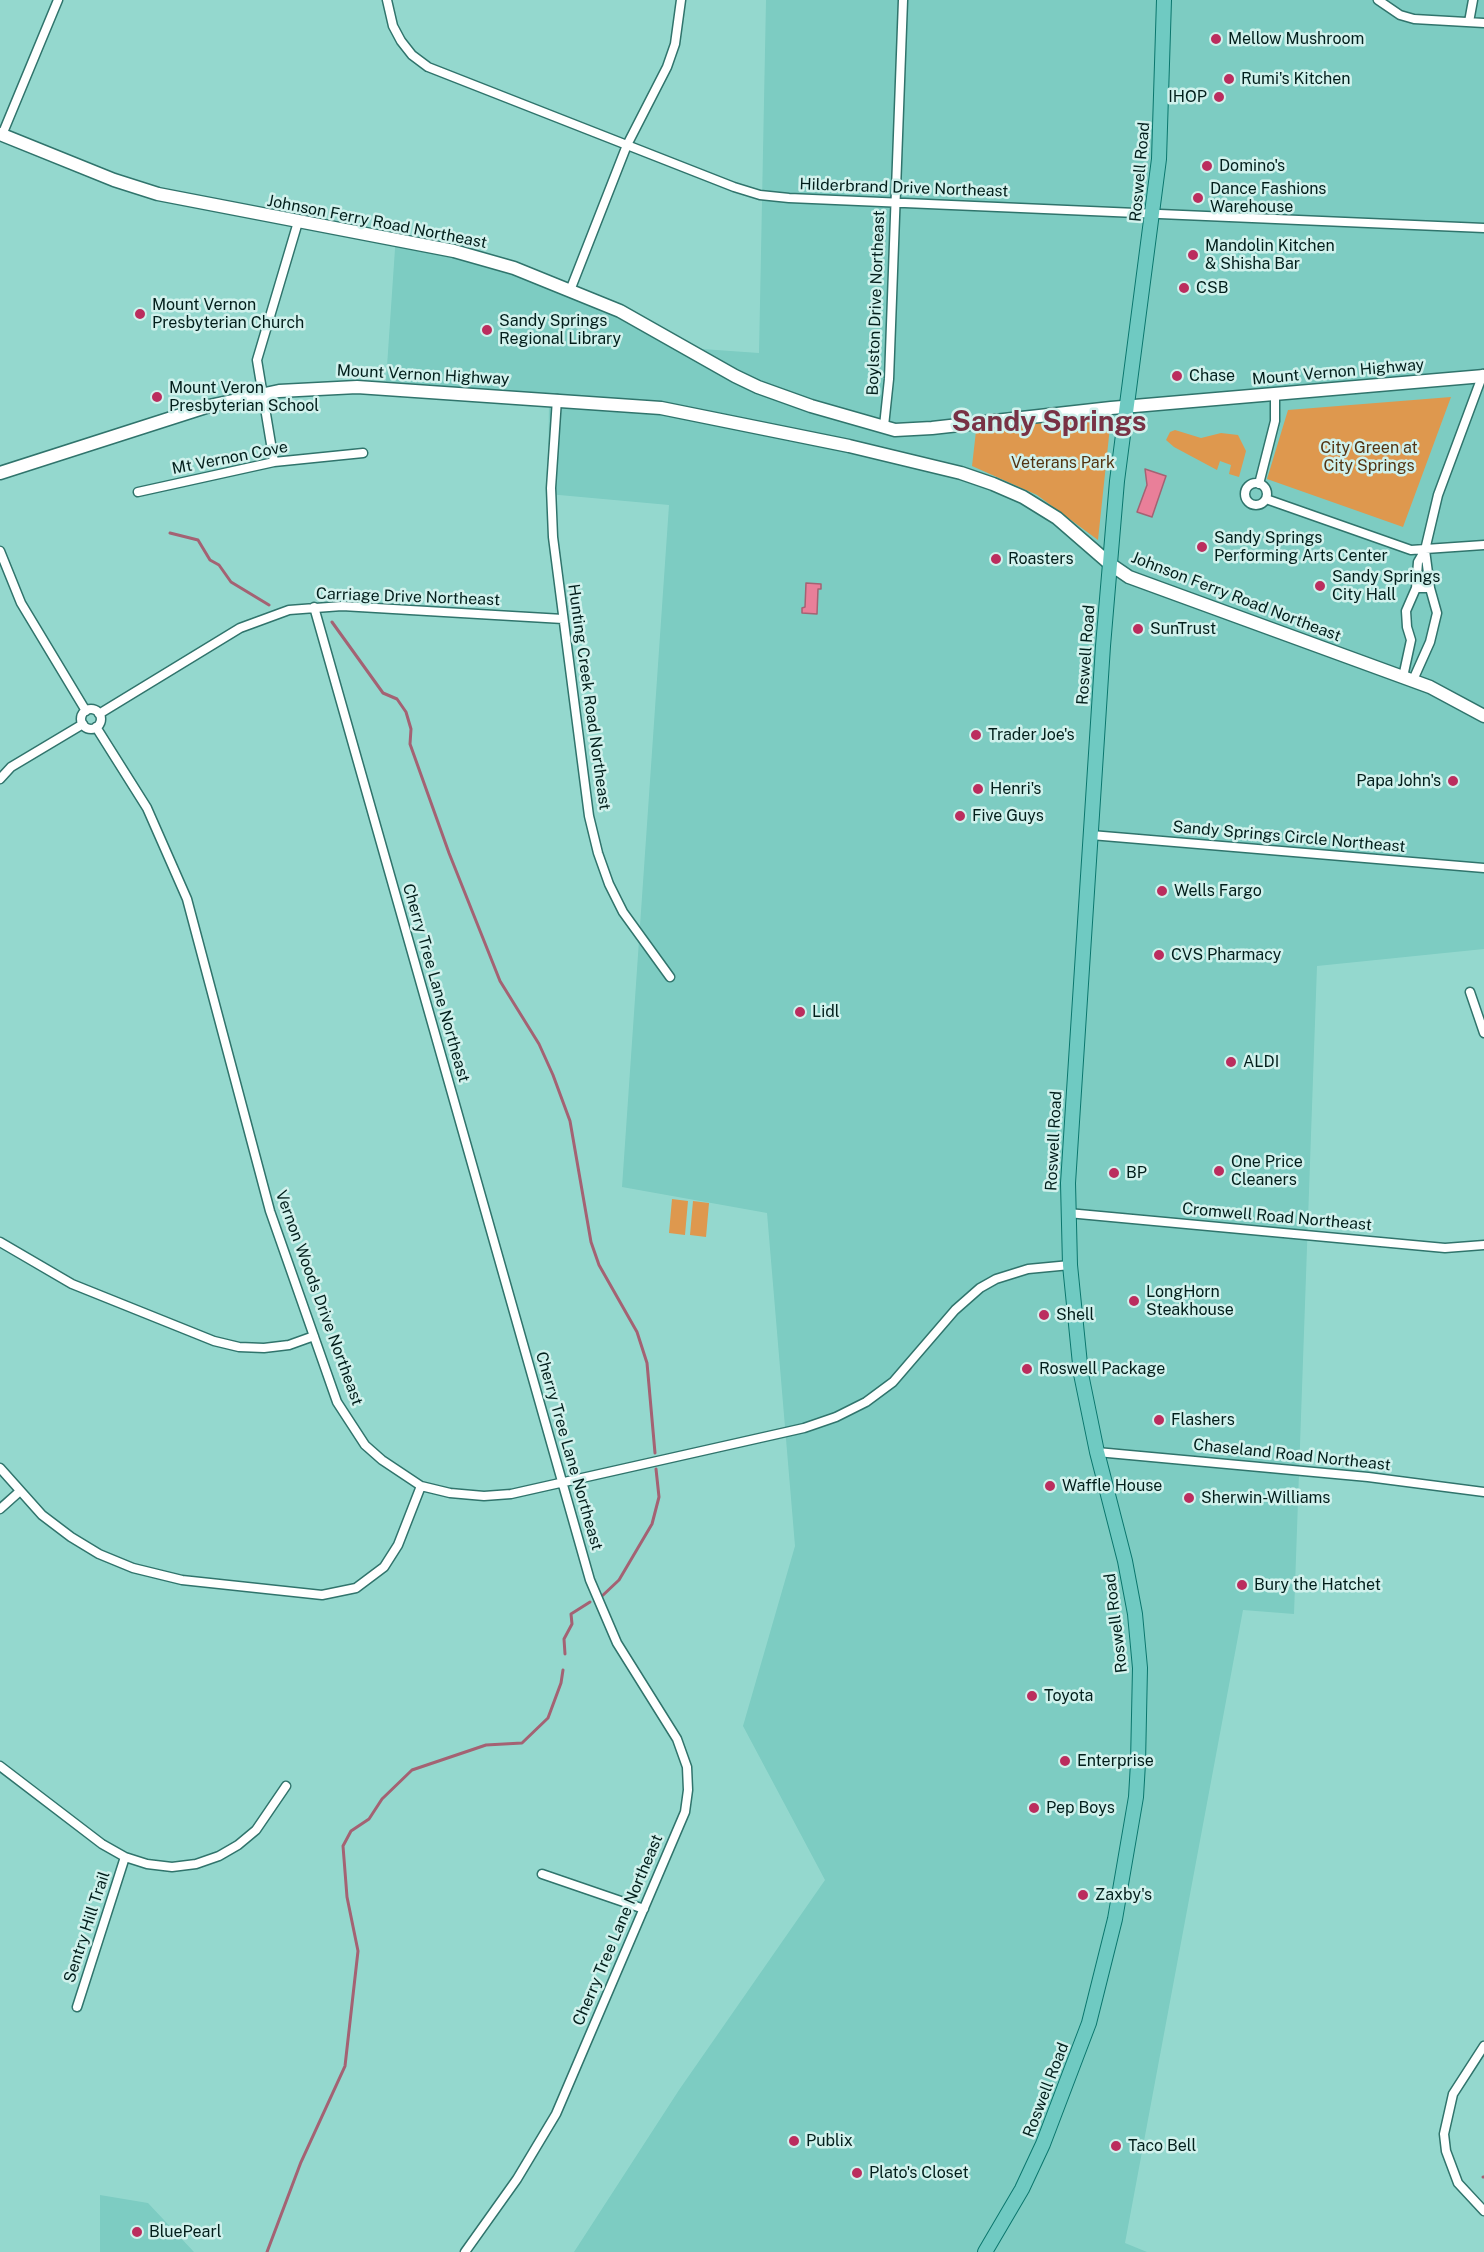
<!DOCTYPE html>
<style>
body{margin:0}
canvas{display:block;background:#94d8ce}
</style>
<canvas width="1484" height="2252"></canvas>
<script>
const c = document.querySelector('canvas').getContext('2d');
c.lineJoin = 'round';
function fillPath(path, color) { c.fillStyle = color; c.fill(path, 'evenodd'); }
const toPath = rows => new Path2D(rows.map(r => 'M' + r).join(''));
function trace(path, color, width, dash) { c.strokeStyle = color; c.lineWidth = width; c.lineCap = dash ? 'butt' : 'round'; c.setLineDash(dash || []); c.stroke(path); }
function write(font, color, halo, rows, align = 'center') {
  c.font = font + ' "Public Sans",sans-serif'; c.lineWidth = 5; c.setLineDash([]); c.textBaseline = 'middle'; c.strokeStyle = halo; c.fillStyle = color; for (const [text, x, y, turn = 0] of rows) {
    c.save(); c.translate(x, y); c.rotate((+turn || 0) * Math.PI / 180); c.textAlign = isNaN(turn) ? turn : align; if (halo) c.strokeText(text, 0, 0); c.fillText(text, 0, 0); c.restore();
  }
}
fillPath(toPath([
 [766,0,1484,0,1484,949,1317,966,1294,1614,1243,1610,1125,2243,1147,2252,574,2252,679,2090,825,1880,743,1726,795,1546,767,1213,622,1187,669,505,548,494,549,396,386,381,396,234,586,291,688,348,759,353],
 [100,2195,148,2203,194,2252,100,2252]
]), '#7dccc2');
fillPath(toPath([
 [1451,397,1403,527,1267,479,1288,410],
 [1111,417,1098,540,1037,495,972,466,976,431,1018,424],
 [1175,430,1201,438,1221,433,1238,435,1246,451,1239,477,1229,474,1231,465,1220,461,1217,470,1174,447,1166,440,1170,432],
 [672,1199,688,1201,685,1235,669,1233],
 [693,1201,709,1203,706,1237,690,1235]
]), '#de984e');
const water = toPath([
 [1145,469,1166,476,1152,517,1137,512,1147,485,1145,469],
 [806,583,821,584,821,589,818,589,817,614,802,613,802,608,805,607,806,583]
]);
fillPath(water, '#e97f99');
trace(water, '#a46273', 1.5);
trace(toPath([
 [170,533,198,540,210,560,219,565,231,582,269,605],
 [332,622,383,693,397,699,406,712,411,729,410,744,449,853,500,981,539,1044,553,1075,570,1121,591,1242,599,1265,637,1332,647,1363,655,1453],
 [601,1597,619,1580,652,1524,659,1497,656,1469],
 [565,1654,564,1639,572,1624,571,1614,590,1602],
 [1483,2177,1484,2177],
 [267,2252,301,2162,345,2066,358,1951,347,1897,343,1846,351,1831,369,1819,382,1799,412,1770,486,1745,522,1743,548,1718,561,1683,563,1670]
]), '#a46273', 3);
const street = toPath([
 [387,0,393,26,401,41,412,55,428,67,734,187,760,195,789,198,1484,228],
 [1378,0,1400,15,1414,19,1484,23],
 [1469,22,1473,0],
 [2,135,58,0],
 [571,288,627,145,667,67,675,44,681,0],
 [557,399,551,488,553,537,589,816,598,853,609,884,623,912,670,977],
 [884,426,889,379,903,0],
 [274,462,257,360,298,222],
 '1245 494a11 11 0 1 1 22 0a11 11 0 1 1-22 0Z',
 [1259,484,1275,421,1275,395],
 [138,492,274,462,363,453],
 [1266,499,1411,550,1484,545],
 [0,551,21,603,86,711],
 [1416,588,1418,562,1425,550,1438,495,1483,374],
 [314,607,590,1580,617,1643,677,1739,687,1767,688,1790,685,1812,556,2114,517,2179,465,2252],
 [1403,677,1411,640,1407,627,1406,611,1416,588,1430,588],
 [1413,680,1430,642,1437,613,1430,588,1425,550],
 '81 719a10 10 0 1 1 20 0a10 10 0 1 1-20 0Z',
 [99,714,240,628,289,610,342,606,563,619],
 [96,727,147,808,187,899,270,1211,337,1402,365,1445,382,1460,421,1486,450,1493,484,1496,511,1494,804,1428,836,1417,866,1402,893,1382,955,1310,980,1288,996,1279,1028,1269,1070,1265],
 [0,779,11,767,83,724],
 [1091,835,1484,868],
 [1470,992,1484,1033],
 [1068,1213,1445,1248,1484,1245],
 [0,1242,72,1284,214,1341,239,1347,264,1348,289,1345,314,1336],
 [1097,1452,1368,1477,1484,1492],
 [0,1468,42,1515,71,1537,99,1554,133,1568,182,1580,322,1595,356,1588,384,1567,398,1545,421,1486],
 [0,1509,19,1492],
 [0,1766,102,1844,125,1857,147,1864,172,1867,196,1864,219,1856,238,1845,256,1830,286,1786],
 [542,1874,644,1909],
 [77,2007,125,1857],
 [1484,2046,1453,2094,1444,2134,1446,2151,1458,2183,1484,2211]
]);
const secondary = toPath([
 [0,134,114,180,158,194,454,251,514,268,620,311,735,376,758,387,811,406,895,430,932,428,1111,408,1484,376],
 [0,473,209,406,279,391,357,387,661,408,849,446,961,473,993,484,1023,497,1057,518,1110,564,1129,577,1430,687,1484,716]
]);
const primary = toPath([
 [985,2252,1022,2189,1043,2144,1089,2023,1115,1919,1136,1797,1138,1763,1140,1668,1135,1614,1125,1561,1097,1452,1081,1374,1070,1265,1068,1183,1103,646,1117,481,1159,159,1164,0]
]);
trace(street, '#30746c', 11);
trace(secondary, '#30746c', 15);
trace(primary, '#0a766d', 16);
trace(street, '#fff', 8);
trace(secondary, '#fff', 12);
trace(primary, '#6fcac2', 14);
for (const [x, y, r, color] of [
 [1216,39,6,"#bb2d5e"],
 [1229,79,6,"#bb2d5e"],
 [1219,97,6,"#bb2d5e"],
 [1207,166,6,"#bb2d5e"],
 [1198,198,6,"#bb2d5e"],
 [1193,255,6,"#bb2d5e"],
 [1184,288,6,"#bb2d5e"],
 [140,314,6,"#bb2d5e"],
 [487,330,6,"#bb2d5e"],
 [1177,376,6,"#bb2d5e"],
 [157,397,6,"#bb2d5e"],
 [1202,547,6,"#bb2d5e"],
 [996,559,6,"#bb2d5e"],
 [1320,586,6,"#bb2d5e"],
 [1138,629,6,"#bb2d5e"],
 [976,735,6,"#bb2d5e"],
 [1453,781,6,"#bb2d5e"],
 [978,789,6,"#bb2d5e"],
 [960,816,6,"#bb2d5e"],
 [1162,891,6,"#bb2d5e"],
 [1159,955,6,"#bb2d5e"],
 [800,1012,6,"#bb2d5e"],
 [1231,1062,6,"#bb2d5e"],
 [1219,1171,6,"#bb2d5e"],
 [1114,1173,6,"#bb2d5e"],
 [1134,1301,6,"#bb2d5e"],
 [1044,1315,6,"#bb2d5e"],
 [1027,1369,6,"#bb2d5e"],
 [1159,1420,6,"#bb2d5e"],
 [1050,1486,6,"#bb2d5e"],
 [1189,1498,6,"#bb2d5e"],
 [1242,1585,6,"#bb2d5e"],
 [1032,1696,6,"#bb2d5e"],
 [1065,1761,6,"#bb2d5e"],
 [1034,1808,6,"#bb2d5e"],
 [1083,1895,6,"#bb2d5e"],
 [794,2141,6,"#bb2d5e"],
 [1116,2146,6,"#bb2d5e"],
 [857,2173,6,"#bb2d5e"],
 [137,2232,6,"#bb2d5e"]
]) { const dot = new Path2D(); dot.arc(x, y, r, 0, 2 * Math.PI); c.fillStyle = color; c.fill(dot); trace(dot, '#d0f1ec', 2); }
write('16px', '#021e1b', '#d0f1ec', [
 ["Mellow Mushroom",1228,39],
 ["Rumi's Kitchen",1241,79],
 ["IHOP",1207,97,"right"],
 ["Domino's",1219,166],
 ["Dance Fashions",1210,189],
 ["Warehouse",1210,207],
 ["Mandolin Kitchen",1205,246],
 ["& Shisha Bar",1205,264],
 ["CSB",1196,288],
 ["Mount Vernon",152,305],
 ["Presbyterian Church",152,323],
 ["Sandy Springs",499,321],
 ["Regional Library",499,339],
 ["Chase",1189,376],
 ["Mount Veron",169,388],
 ["Presbyterian School",169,406],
 ["Sandy Springs",1214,538],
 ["Performing Arts Center",1214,556],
 ["Roasters",1008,559],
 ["Sandy Springs",1332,577],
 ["City Hall",1332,595],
 ["SunTrust",1150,629],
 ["Trader Joe's",988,735],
 ["Papa John's",1441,781,"right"],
 ["Henri's",990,789],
 ["Five Guys",972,816],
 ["Wells Fargo",1174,891],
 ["CVS Pharmacy",1171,955],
 ["Lidl",812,1012],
 ["ALDI",1243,1062],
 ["One Price",1231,1162],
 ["Cleaners",1231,1180],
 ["BP",1126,1173],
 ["LongHorn",1146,1292],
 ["Steakhouse",1146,1310],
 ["Shell",1056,1315],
 ["Roswell Package",1039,1369],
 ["Flashers",1171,1420],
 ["Waffle House",1062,1486],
 ["Sherwin-Williams",1201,1498],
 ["Bury the Hatchet",1254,1585],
 ["Toyota",1044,1696],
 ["Enterprise",1077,1761],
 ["Pep Boys",1046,1808],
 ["Zaxby's",1095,1895],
 ["Publix",806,2141],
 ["Taco Bell",1128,2146],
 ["Plato's Closet",869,2173],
 ["BluePearl",149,2232]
], 'left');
write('16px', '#021e1b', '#d0f1ec', [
 ["Roswell Road",1140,172,-85],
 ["Hilderbrand Drive Northeast",904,188,2],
 ["Johnson Ferry Road Northeast",377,222,11],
 ["Boylston Drive Northeast",876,303,-88],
 ["Mount Vernon Highway",1338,372,-5],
 ["Mount Vernon Highway",423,375,3],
 ["Mt Vernon Cove",230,458,-11],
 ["Carriage Drive Northeast",408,597,2],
 ["Johnson Ferry Road Northeast",1236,597,21],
 ["Roswell Road",1086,655,-86],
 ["Hunting Creek Road Northeast",589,697,82],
 ["Sandy Springs Circle Northeast",1289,837,5],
 ["Cherry Tree Lane Northeast",436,983,74],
 ["Roswell Road",1054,1141,-87],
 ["Cromwell Road Northeast",1277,1217,5],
 ["Vernon Woods Drive Northeast",319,1298,70],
 ["Cherry Tree Lane Northeast",569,1451,74],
 ["Chaseland Road Northeast",1292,1455,6],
 ["Roswell Road",1116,1623,-97],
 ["Sentry Hill Trail",87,1927,-72],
 ["Cherry Tree Lane Northeast",618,1930,-67],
 ["Roswell Road",1046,2090,-69]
]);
write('16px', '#523311', '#d0f1ec', [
 ["City Green at",1369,448],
 ["City Springs",1369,466],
 ["Veterans Park",1063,463]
]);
write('bold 28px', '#783245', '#d0f1ec', [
 ["Sandy Springs",1049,422]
]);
</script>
